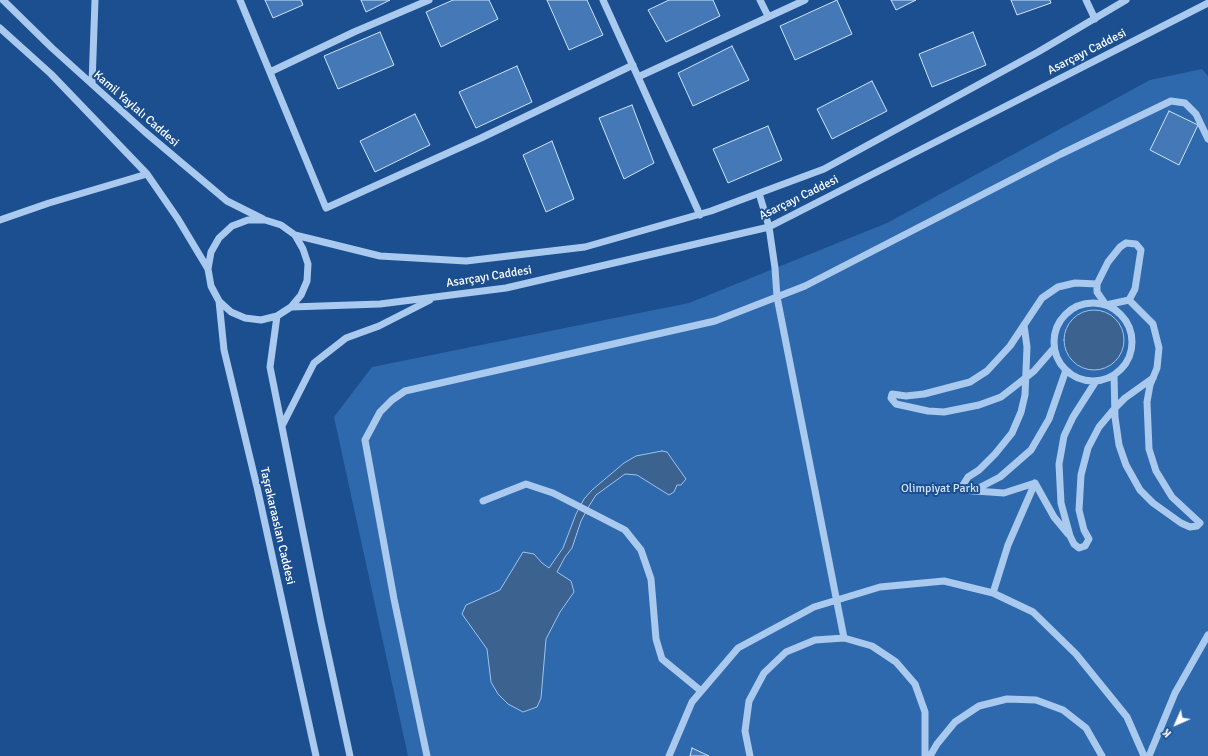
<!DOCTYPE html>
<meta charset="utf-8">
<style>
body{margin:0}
#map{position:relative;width:1208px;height:756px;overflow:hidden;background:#1b4f8f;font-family:Signika,sans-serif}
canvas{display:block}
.north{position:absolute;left:1156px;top:704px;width:40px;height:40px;-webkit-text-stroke:3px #1b4f8f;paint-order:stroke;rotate:225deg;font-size:11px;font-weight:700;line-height:16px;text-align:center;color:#fff}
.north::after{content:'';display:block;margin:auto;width:14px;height:18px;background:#fff;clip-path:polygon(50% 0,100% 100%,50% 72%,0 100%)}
</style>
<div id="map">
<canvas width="1208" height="756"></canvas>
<div class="north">K</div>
</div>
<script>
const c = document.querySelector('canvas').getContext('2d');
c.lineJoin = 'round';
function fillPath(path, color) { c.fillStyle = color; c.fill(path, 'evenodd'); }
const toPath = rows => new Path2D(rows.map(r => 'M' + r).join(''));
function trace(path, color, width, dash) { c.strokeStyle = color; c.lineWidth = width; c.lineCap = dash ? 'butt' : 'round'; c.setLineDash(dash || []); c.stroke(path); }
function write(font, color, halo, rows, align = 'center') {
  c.font = font + ' Signika,sans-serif'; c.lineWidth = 4; c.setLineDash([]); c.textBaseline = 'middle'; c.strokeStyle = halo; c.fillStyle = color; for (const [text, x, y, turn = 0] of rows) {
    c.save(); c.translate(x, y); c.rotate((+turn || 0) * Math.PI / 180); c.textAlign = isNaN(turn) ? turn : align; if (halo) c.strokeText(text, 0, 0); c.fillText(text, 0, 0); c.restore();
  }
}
fillPath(toPath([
 [1202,69,1208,76,1208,756,408,756,334,417,372,367,689,303,887,223,1150,80]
]), '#2e69ad');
const water = toPath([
 '1064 340a30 30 0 1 1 60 0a30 30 0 1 1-60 0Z',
 [662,451,667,452,686,479,681,485,677,485,674,492,669,495,637,475,625,474,596,495,589,506,581,521,572,548,565,557,557,572,571,581,574,592,560,612,546,639,541,698,537,707,523,712,508,704,498,694,491,682,487,649,462,614,466,605,500,590,523,552,534,554,542,563,549,568,563,548,576,514,584,499,592,490,624,463,636,456,662,451]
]);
fillPath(water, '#3c6290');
trace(water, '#9cc4f0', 1);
const building = toPath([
 [265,0,301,0,303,5,273,18,265,0],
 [361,0,390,0,366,12,361,0],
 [453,0,489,0,498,19,441,47,426,12,453,0],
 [547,0,587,0,603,35,569,50,547,0],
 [669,0,713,0,720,16,666,42,648,10,669,0],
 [837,0,852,34,795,60,780,26,837,0],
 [891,0,916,0,896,10,891,0],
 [1011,0,1050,0,1051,3,1017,15,1011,0],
 [380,32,394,65,338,89,324,56,380,32],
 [973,32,986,65,932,87,919,54,973,32],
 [732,46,749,80,693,106,678,73,732,46],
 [517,66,532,102,476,128,459,92,517,66],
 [872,81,887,111,832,139,817,109,872,81],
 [632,105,654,163,624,179,599,118,632,105],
 [1169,111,1198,125,1179,165,1150,150,1169,111],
 [415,114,430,145,375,172,360,141,415,114],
 [768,126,782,160,728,183,713,149,768,126],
 [552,141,574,199,546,212,523,155,552,141],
 [692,748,709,756,690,756,692,748]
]);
fillPath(building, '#4478b7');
trace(building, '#cfe3fa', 1);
trace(toPath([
 [3,0,52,48,145,132,227,201,263,219],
 [240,0,326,208,481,138,633,65],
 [603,0,638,77],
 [760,0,768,16],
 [1086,0,1095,19],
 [0,28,51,74,147,174,178,219,208,269,211,286,219,301,231,312,245,318,261,320,277,316,291,307,301,295,307,281,308,264,303,249,295,235,281,225,265,220,248,220,232,226,219,238,211,252,208,269],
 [270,72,354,32,429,0],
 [92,84,95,0],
 [759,193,769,227,775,268,777,297,844,638],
 [700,215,638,77,805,0],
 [0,220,49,203,147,174],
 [295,235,380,256,466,261,585,247,711,211,824,169,1038,52,1126,0],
 [1126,243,1136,244,1141,250,1135,289,1129,300,1106,305,1097,292,1097,284,1108,262,1120,247,1126,243],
 [219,301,224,350,257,487,316,756],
 '1054 342a39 39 0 1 1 78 0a39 39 0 1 1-78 0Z',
 [291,307,380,304,506,288,769,227,1208,3],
 [277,316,270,367,321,622,350,756],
 [1024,325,1027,347,1025,395,1021,412,1012,433,995,454,979,470,968,477,963,485,964,489,973,491,1000,477,1031,450,1049,419,1066,370],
 [1054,348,1034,371,1019,383,1001,397,979,405,944,412,928,411,896,404,891,398,892,394,906,396,924,394,970,382,987,371,1010,346,1042,298,1058,287,1075,283,1097,284],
 [1114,375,1115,417,1119,445,1126,465,1140,490,1153,503,1181,523,1190,527,1197,526,1200,523,1172,497,1156,471,1149,449,1147,402,1150,385,1157,368,1159,348,1153,324,1129,300],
 [1096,381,1073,417,1064,436,1059,464,1061,503,1070,536,1074,544,1079,548,1085,546,1089,539,1084,530,1079,510,1081,475,1088,448,1099,427,1115,408,1125,398,1153,378],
 [282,426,314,363,346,338,379,326,430,300],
 [975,491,1004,493,1035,483,1054,517,1068,534],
 [483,501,526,484,553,493,625,530,641,550,651,579,656,639,662,659,701,691],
 [993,593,1008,545,1035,483],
 [427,756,394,599,365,440,380,412,392,400,405,391,715,321,805,286,1061,154,1171,101,1185,103,1196,114,1208,139],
 [669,756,692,702,738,648,814,607,880,587,944,581,993,593,1033,612,1076,654,1127,717,1144,756],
 [750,756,745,731,749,701,764,673,786,652,815,640,844,638,872,646,896,662,915,684,925,712,925,756],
 [930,756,937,744,955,722,979,706,1007,699,1036,700,1063,710,1086,728,1102,756],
 [1149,756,1175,693,1208,635]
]), '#a9c9ee', 7);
write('12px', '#fff', '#1b4f8f', [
 ["Asarçayı Caddesi",1087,52,-27],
 ["Kamil Yaylalı Caddesi",136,109,41],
 ["Asarçayı Caddesi",799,198,-26],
 ["Asarçayı Caddesi",489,277,-9],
 ["Taşrakaraaslan Caddesi",277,526,77]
]);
write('12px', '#cfe3fa', '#1b4f8f', [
 ["Olimpiyat Parkı",940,489]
]);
</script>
